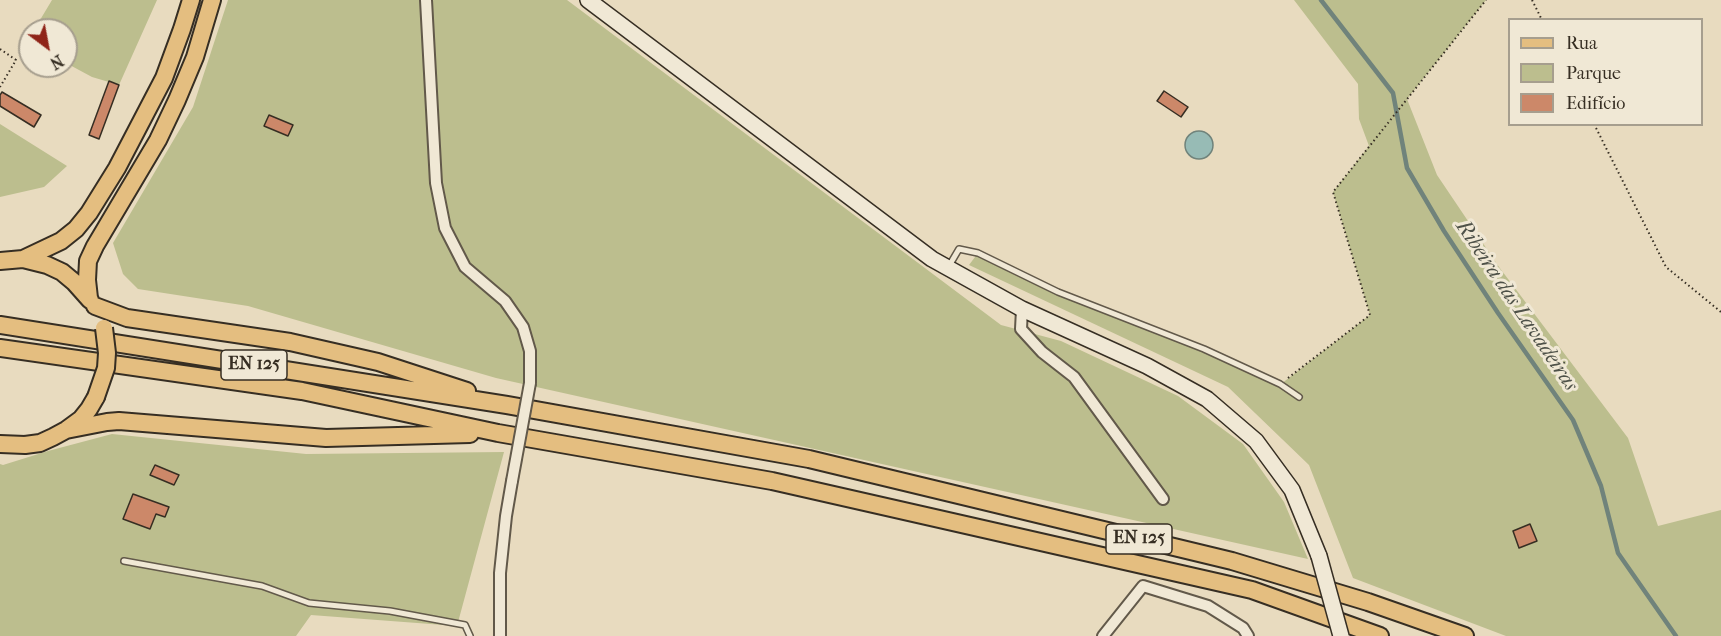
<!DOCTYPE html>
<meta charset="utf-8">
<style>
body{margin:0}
#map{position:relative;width:1721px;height:636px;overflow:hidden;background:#e8dbbf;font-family:"IM FELL French Canon",serif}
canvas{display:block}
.legend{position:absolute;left:1508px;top:18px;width:195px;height:108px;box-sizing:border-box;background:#f0e8d5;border:2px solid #a69e8e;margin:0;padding:8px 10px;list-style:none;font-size:18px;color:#362e23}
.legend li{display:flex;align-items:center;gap:12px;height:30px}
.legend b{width:30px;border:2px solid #a69e8e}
.north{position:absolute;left:18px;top:18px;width:60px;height:60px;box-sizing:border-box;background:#f0e8d5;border:2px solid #a69e8e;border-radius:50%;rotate:148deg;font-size:16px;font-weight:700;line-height:24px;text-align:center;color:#362e23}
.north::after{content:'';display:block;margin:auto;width:21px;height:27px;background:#8f2418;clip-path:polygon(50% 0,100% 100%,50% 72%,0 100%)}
</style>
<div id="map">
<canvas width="1721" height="636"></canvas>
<ul class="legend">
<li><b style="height:8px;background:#e4be80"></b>Rua</li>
<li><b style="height:16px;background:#bcbe8e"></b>Parque</li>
<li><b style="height:16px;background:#cc8869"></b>Edifício</li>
</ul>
<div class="north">N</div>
</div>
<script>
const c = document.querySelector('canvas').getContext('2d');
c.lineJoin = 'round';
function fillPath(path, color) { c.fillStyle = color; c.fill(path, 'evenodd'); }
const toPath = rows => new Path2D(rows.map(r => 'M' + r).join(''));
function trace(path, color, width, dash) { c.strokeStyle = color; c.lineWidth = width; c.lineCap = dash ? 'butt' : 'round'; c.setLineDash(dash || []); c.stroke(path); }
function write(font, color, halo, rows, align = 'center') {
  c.font = font + ' "IM FELL French Canon",serif'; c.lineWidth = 6; c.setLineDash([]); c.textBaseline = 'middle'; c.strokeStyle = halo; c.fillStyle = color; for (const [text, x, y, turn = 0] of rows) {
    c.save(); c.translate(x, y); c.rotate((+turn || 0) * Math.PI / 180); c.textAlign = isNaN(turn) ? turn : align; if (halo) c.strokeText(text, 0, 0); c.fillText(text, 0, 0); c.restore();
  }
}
fillPath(toPath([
 [52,0,157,0,119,85,92,77,66,63,66,30,34,30],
 [228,0,567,0,1001,325,1061,341,1178,396,1243,444,1284,502,1308,559,496,378,248,306,138,289,123,274,113,243,193,107],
 [1294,0,1486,0,1407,99,1437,175,1499,267,1628,438,1658,526,1721,510,1721,636,1506,636,1353,578,1309,465,1228,387,969,265,978,253,1058,292,1204,349,1281,384,1370,315,1333,192,1369,146,1359,119,1358,84],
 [0,124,67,166,44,187,0,197],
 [112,434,306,454,504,452,457,626,311,615,296,636,0,636,0,464,3,465,48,451]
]), '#bcbe8e');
const water = toPath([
 '1185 145a14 14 0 1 1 28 0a14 14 0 1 1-28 0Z'
]);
fillPath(water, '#97bbb5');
trace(water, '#70837b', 1.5);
trace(toPath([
 [1321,0,1393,93,1407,168,1444,231,1498,313,1573,420,1601,486,1618,553,1676,636]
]), '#70837b', 4.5);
const building = toPath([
 [109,81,119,85,99,139,89,135,109,81],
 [1164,91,1188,107,1181,117,1157,101,1164,91],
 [2,92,41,115,34,127,0,106,0,95,2,92],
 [269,115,293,125,288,136,264,126,269,115],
 [155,465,179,475,174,485,150,475,155,465],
 [133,494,169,507,165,517,156,514,150,529,123,519,133,494],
 [1530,524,1537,541,1519,548,1513,531,1530,524]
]);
fillPath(building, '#cc8869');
trace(building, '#362e23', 1.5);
const lane = toPath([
 [949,266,959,249,978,253,1058,292,1204,349,1280,384,1299,397],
 [124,561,262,586,309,603,390,611,465,625,470,636]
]);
const street = toPath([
 [426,0,436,183,445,228,465,267,505,301,523,327,530,351,530,383],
 [1022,309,1021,329,1042,352,1074,377,1163,499],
 [500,636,500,573,506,516,512,481],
 [1103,636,1143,586,1208,606,1243,628,1248,636]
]);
const secondary = toPath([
 [588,0,932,259,1022,309,1147,366,1207,399,1256,441,1292,490,1319,556]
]);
const primary = toPath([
 [23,259,61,241,76,229,89,213,117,168,164,78,182,29,191,0],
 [0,261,23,259,47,265,62,272,74,282,90,300],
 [89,298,87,280,88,261,95,246,158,140,177,100,195,57,212,0],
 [95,306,127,318,290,342,378,362,467,391],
 [0,325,507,405,809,459,1232,561,1368,602,1465,636],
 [0,348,302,391,498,433,772,481,1252,590,1380,636],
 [66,430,107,422,119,421,326,438,470,434],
 [0,444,25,445,40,443,53,437,66,430,81,419,89,409,96,397]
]);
trace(lane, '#62594a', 8);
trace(street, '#62594a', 14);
trace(secondary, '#362e23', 18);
trace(primary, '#362e23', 20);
trace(toPath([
 [1532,0,1542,20],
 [0,49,16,60,0,87],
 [1594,124,1666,267,1721,312],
 [1288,378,1370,315,1333,192,1486,0]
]), '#362e23', 2, [1.5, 3]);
trace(lane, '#f0e8d5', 5);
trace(street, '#f0e8d5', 10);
trace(secondary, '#f0e8d5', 15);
trace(primary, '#e4be80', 16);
const streetBridge = toPath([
 [512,481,530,383]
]);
const secondaryBridge = toPath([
 [1319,556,1341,636]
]);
const primaryBridge = toPath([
 [96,397,106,368,107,353,104,328]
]);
trace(streetBridge, '#62594a', 14, []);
trace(secondaryBridge, '#362e23', 18, []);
trace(primaryBridge, '#362e23', 20, []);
trace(streetBridge, '#f0e8d5', 10);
trace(secondaryBridge, '#f0e8d5', 15);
trace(primaryBridge, '#e4be80', 16);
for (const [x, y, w] of [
 [254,365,66],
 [1139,539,66]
]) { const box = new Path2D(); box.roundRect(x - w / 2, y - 15, w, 30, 4.5); c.fillStyle = '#f0e8d5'; c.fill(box); trace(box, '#362e23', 1.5); }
write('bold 18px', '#362e23', null, [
 ["EN 125",254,365],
 ["EN 125",1139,539]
]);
write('italic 21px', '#4e5148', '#f0e8d5', [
 ["Ribeira das Lavadeiras",1516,306,56]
]);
</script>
